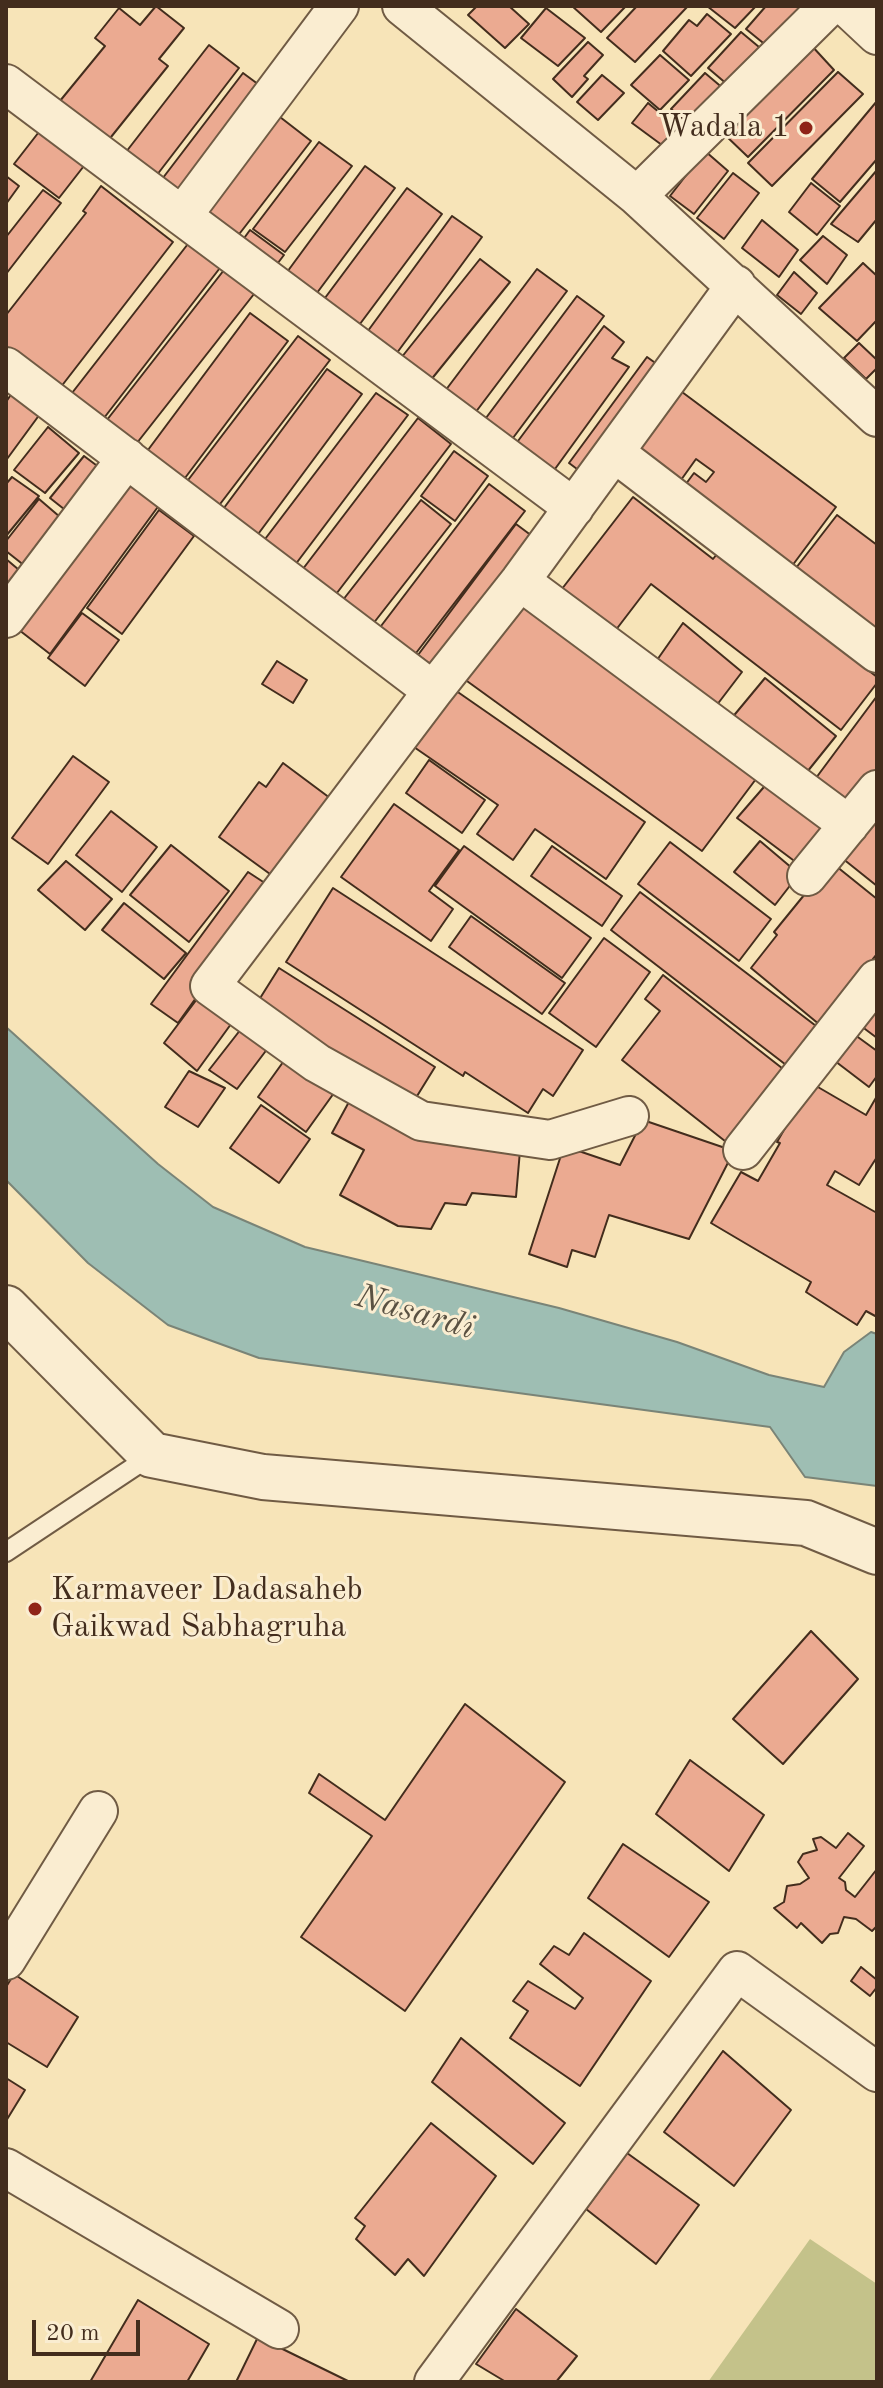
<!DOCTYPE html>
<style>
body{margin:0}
#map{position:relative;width:883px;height:2388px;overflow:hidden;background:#f7e4b8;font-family:"Old Standard TT",serif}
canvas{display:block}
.frame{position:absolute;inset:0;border:8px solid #432d1d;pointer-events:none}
.scale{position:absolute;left:32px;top:2320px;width:108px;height:36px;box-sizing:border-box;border:4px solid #432d1d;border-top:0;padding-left:10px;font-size:24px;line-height:28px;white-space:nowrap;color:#432d1d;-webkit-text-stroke:6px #faedd1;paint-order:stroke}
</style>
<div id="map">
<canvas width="883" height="2388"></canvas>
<div class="frame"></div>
<div class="scale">20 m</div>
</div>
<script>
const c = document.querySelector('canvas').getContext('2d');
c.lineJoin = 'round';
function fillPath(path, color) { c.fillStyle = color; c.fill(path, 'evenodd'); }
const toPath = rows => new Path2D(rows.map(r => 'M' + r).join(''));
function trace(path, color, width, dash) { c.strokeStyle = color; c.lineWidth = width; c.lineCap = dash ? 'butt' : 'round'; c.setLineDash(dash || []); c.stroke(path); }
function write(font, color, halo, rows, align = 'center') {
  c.font = font + ' "Old Standard TT",serif'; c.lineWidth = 6; c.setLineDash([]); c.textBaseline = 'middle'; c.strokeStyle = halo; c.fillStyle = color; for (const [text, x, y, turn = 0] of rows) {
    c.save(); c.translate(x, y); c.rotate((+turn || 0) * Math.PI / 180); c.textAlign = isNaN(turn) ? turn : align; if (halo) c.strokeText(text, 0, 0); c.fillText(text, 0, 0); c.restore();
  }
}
fillPath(toPath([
 [810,2239,877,2284,877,2382,708,2382]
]), '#c4c28a');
const water = toPath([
 [6,1027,158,1164,213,1207,305,1247,559,1308,677,1342,769,1375,824,1387,844,1352,871,1332,877,1334,877,1486,805,1477,770,1427,259,1358,168,1325,88,1263,6,1180,6,1027]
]);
fillPath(water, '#9ebeb3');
trace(water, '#7a8477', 2);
const building = toPath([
 [156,6,184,28,159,59,168,66,103,147,55,107,105,46,95,38,119,8,140,25,156,6],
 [477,6,509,6,529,24,505,48,468,15,477,6],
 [572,6,626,6,601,32,572,6],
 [637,6,688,6,635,62,607,38,637,6],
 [707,6,756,6,735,28,707,6],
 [766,6,818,6,773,51,746,29,766,6],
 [546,8,585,38,558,66,521,38,546,8],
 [707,14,731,34,691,76,663,51,689,20,697,26,707,14],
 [741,32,771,57,735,91,708,68,741,32],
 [588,42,603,55,584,76,588,79,572,97,553,79,588,42],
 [209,45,239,68,150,184,119,161,209,45],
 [811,45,834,70,748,157,724,134,811,45],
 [660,55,689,80,660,110,631,85,660,55],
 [838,72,863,94,772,186,748,163,838,72],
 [243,73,270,93,183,207,156,187,243,73],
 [705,73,731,95,696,130,671,109,705,73],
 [602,75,624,93,598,120,577,102,602,75],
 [877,101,877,159,840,202,812,179,877,101],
 [648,103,684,133,670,151,632,123,648,103],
 [280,117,311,141,230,246,199,221,280,117],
 [42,128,87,162,59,198,14,164,42,128],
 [319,142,352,166,285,252,253,229,319,142],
 [705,151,728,171,694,214,670,196,705,151],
 [365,166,395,188,308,305,279,283,365,166],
 [877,170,877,219,858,242,831,224,877,170],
 [733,173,759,193,724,239,697,218,733,173],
 [6,176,19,186,6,204,6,176],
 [811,183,840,206,817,235,789,212,811,183],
 [101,186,173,242,57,392,6,353,6,315,86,213,83,211,101,186],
 [407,188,442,214,351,336,316,310,407,188],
 [43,190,61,203,6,274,6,237,43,190],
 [452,216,482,237,391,361,362,339,452,216],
 [762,220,798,250,779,277,742,248,762,220],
 [250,230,284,255,268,276,234,252,250,230],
 [823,236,847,255,827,284,800,260,823,236],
 [191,240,223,264,104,418,72,393,191,240],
 [480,259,510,282,426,386,397,363,480,259],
 [863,263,877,276,877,320,857,341,819,308,863,263],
 [537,269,567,291,469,421,439,399,537,269],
 [224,270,254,294,133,448,103,425,224,270],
 [794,272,817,293,801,314,777,295,794,272],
 [577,296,604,316,504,450,477,430,577,296],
 [250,313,288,341,182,482,145,454,250,313],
 [604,326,624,342,612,358,629,367,547,480,509,453,604,326],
 [298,336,330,360,214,512,182,488,298,336],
 [859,343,877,360,877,368,866,379,844,358,859,343],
 [647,357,668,372,589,478,569,463,647,357],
 [327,369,362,394,253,541,218,516,327,369],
 [674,386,836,507,789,570,677,496,694,473,706,482,714,472,696,459,676,487,627,450,674,386],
 [12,393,40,414,7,459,6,402,12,393],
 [376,393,408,415,292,569,259,547,376,393],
 [418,418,451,444,330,602,296,578,418,418],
 [48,427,79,453,45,493,14,470,48,427],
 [454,451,488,476,455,521,421,496,454,451],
 [84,456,108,474,74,517,50,498,84,456],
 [118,474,160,504,50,654,10,623,118,474],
 [12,477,39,496,6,536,6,484,12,477],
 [489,484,525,511,413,657,378,630,489,484],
 [633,497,713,559,717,554,877,677,877,683,841,730,651,584,612,635,558,594,633,497],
 [39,499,67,523,30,570,6,551,6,541,39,499],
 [421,500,451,524,369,629,339,605,421,500],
 [159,510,194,536,122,634,87,608,159,510],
 [837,515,877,545,877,643,789,577,837,515],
 [516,524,540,542,442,673,418,655,516,524],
 [6,559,25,575,6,599,6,559],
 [520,592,765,767,702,851,460,676,520,592],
 [82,613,119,640,85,686,48,658,82,613],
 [683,623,742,672,710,714,650,670,683,623],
 [277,661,307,680,293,703,262,684,277,661],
 [765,678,836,736,803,777,726,725,765,678],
 [452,688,645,822,606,879,535,829,513,860,477,834,498,805,411,745,452,688],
 [877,696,877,780,849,815,810,786,877,696],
 [73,756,109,782,48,864,12,838,73,756],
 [429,760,485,800,462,833,406,793,429,760],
 [283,763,338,804,281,882,219,837,259,782,266,787,283,763],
 [770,780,829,822,797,863,737,818,770,780],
 [394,804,459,850,429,891,453,909,431,941,341,877,394,804],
 [877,805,877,886,832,850,877,805],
 [111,811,157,847,122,892,76,855,111,811],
 [760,841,799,874,775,905,734,872,760,841],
 [670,842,771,919,739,961,638,884,670,842],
 [171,845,229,891,189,942,130,895,171,845],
 [464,846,591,938,562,978,435,886,464,846],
 [552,846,622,896,602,926,531,876,552,846],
 [66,861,112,899,85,930,38,890,66,861],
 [831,862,877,899,877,954,820,1025,751,968,777,935,774,932,831,862],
 [248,872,274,889,178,1023,151,1004,248,872],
 [333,888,583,1050,553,1096,543,1089,528,1113,465,1072,463,1076,286,962,333,888],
 [640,892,820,1029,790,1068,611,930,640,892],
 [124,903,186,953,164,979,102,930,124,903],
 [471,916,565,983,542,1014,449,947,471,916],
 [604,938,650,972,596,1047,549,1013,604,938],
 [279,968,435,1067,409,1109,252,1011,279,968],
 [663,975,787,1072,730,1145,622,1060,660,1011,645,999,663,975],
 [206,987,239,1013,197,1071,164,1043,206,987],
 [877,988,877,1038,853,1020,877,988],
 [241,1029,268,1048,237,1089,209,1070,241,1029],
 [851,1032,877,1051,877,1076,869,1087,831,1058,851,1032],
 [291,1051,339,1086,306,1132,258,1097,291,1051],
 [189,1071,225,1088,198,1127,165,1107,189,1071],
 [811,1083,866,1115,877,1096,877,1157,859,1185,835,1171,827,1185,877,1213,877,1317,866,1311,857,1325,806,1292,811,1282,711,1223,741,1172,758,1181,780,1143,777,1142,811,1083],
 [350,1100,521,1139,516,1197,472,1193,466,1205,445,1203,431,1229,398,1226,340,1195,364,1150,332,1133,350,1100],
 [261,1105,310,1139,279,1183,230,1148,261,1105],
 [643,1120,734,1151,689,1239,609,1215,595,1257,572,1250,567,1267,529,1254,564,1146,620,1165,643,1120],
 [811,1631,858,1679,783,1764,733,1719,811,1631],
 [465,1704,565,1782,405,2011,301,1937,372,1836,309,1793,319,1774,385,1820,465,1704],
 [690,1760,764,1815,729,1871,656,1814,690,1760],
 [848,1833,864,1846,839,1878,845,1882,846,1890,855,1897,877,1869,877,1926,872,1931,856,1919,844,1917,838,1933,830,1934,822,1943,801,1923,797,1928,774,1908,784,1902,787,1886,800,1884,809,1878,798,1862,803,1854,817,1850,813,1839,821,1837,836,1848,848,1833],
 [623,1844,709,1902,669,1957,588,1898,623,1844],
 [584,1933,651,1981,580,2086,510,2038,528,2011,513,2001,528,1981,575,2009,583,1998,540,1964,554,1946,569,1955,584,1933],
 [861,1967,877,1980,877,1987,870,1996,851,1981,861,1967],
 [14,1974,78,2017,47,2067,6,2042,6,1987,14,1974],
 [461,2038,565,2123,533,2164,432,2082,461,2038],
 [723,2051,791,2110,734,2186,664,2132,723,2051],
 [6,2078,25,2090,6,2121,6,2078],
 [431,2123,496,2176,424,2276,408,2259,395,2275,356,2239,365,2226,355,2218,431,2123],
 [627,2153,699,2205,656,2264,586,2209,627,2153],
 [138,2300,209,2344,187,2382,90,2382,138,2300],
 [516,2309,577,2356,556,2382,506,2382,476,2364,516,2309],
 [258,2337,350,2382,236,2382,258,2337]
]);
fillPath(building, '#ebaa91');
trace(building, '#432d1d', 2);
const service = toPath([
 [6,1552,152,1455]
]);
const minor = toPath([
 [339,6,182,216,574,508],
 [402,6,637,196,877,417],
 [846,6,877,35],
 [6,84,182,216],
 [637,196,829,6],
 [6,367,433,691],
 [615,453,877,653],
 [520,581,849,825],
 [6,618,127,458],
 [807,876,877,790],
 [629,1116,550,1140,421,1121,317,1063,210,986,433,691,520,581,736,285],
 [743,1150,877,979],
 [6,1960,98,1811],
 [6,2168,279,2329],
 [434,2382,737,1971,877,2072]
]);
const tertiary = toPath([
 [6,1308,152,1455,263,1477,806,1523,877,1552]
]);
trace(service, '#705b44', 22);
trace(minor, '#705b44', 42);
trace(tertiary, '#705b44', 48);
trace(service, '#faedd1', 18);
trace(minor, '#faedd1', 38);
trace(tertiary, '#faedd1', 44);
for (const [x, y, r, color] of [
 [806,128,8,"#8f2418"],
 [35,1609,8,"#8f2418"]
]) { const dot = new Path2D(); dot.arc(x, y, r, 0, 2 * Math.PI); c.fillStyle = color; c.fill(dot); trace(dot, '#faedd1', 3); }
write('32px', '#432d1d', '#faedd1', [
 ["Wadala 1",790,128],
 ["Karmaveer Dadasaheb",51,1591,"left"],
 ["Gaikwad Sabhagruha",51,1628,"left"]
], 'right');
write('italic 34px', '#5a5142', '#faedd1', [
 ["Nasardi",415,1313,16]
]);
</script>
